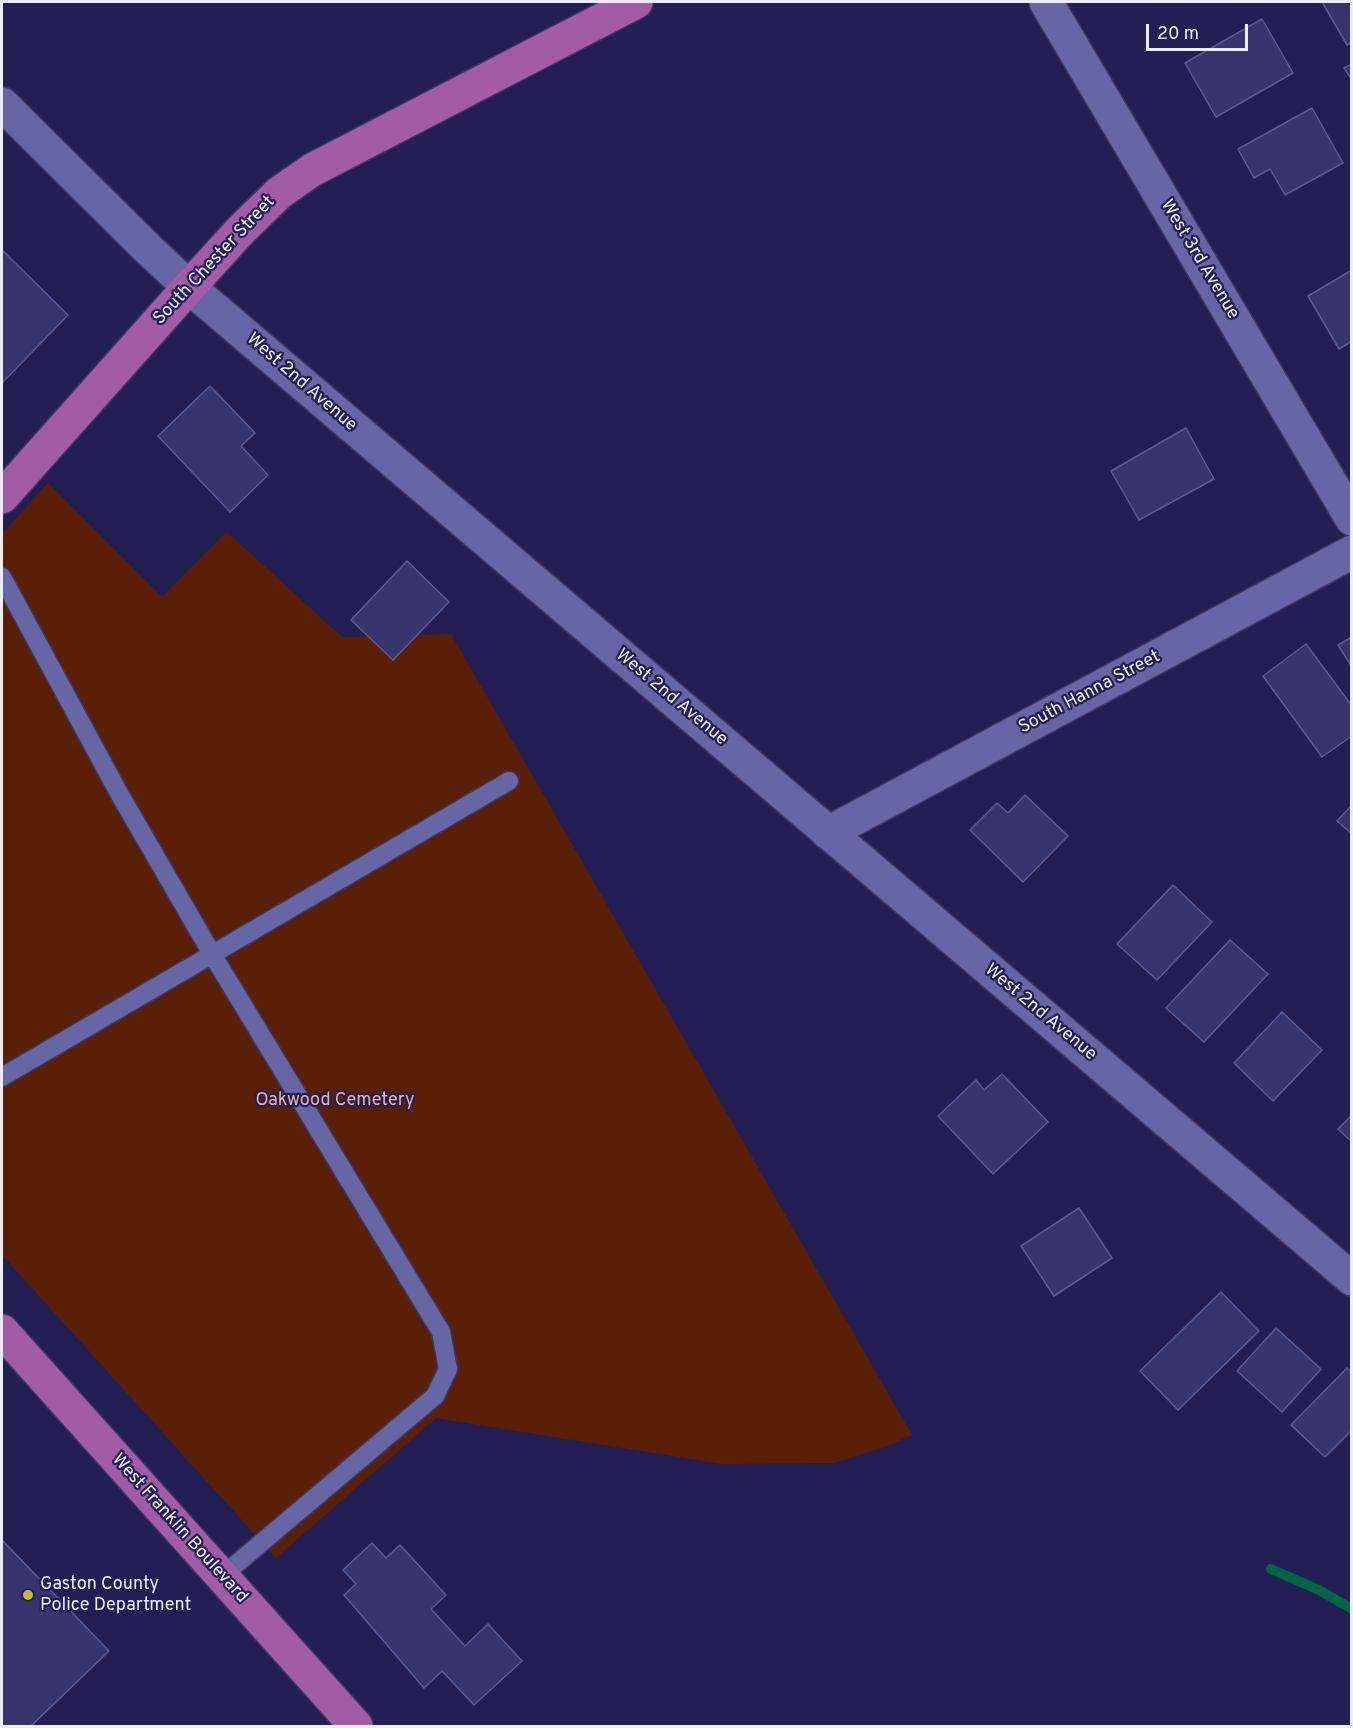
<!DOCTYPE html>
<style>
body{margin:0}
#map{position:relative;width:1353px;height:1728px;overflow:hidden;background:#231f55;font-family:Overpass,sans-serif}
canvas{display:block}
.frame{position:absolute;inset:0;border:3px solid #ebedfb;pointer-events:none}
.scale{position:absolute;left:1146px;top:24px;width:102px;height:27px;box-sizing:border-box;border:3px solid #ebedfb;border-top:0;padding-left:8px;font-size:18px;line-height:21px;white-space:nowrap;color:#ebedfb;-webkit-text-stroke:4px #231f55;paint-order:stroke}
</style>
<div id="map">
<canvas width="1353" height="1728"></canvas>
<div class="frame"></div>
<div class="scale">20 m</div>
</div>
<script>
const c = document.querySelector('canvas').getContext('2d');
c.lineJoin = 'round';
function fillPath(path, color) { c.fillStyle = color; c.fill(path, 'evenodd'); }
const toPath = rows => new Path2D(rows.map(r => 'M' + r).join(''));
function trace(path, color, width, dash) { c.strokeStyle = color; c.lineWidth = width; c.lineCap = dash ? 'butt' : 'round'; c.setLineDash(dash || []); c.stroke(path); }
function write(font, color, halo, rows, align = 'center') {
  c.font = font + ' Overpass,sans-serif'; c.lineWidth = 4.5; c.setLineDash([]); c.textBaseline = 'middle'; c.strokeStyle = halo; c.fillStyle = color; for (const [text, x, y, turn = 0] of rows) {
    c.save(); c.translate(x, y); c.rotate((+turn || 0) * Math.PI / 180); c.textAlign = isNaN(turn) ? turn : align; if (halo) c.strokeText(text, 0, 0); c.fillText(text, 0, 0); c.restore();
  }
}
fillPath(toPath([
 [48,483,162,597,227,532,342,637,451,634,912,1435,885,1447,834,1463,722,1464,436,1418,276,1558,2,1255,2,534]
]), '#5a2005');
trace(toPath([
 [1271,1569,1319,1590,1352,1609]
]), '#016443', 10);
const building = toPath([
 [1322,2,1352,2,1352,42,1347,45,1322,2],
 [1262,19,1293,73,1216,117,1185,63,1262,19],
 [1352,64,1352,80,1344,68,1352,64],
 [1312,108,1343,163,1285,195,1270,169,1254,178,1238,149,1312,108],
 [2,250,68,315,2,383,2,250],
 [1352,270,1352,341,1339,349,1308,296,1352,270],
 [210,386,255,433,241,446,268,475,230,512,158,436,210,386],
 [1186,428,1214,479,1139,520,1111,471,1186,428],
 [407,561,449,602,393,660,351,620,407,561],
 [1352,637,1352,667,1338,645,1352,637],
 [1306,644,1352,706,1352,736,1322,757,1263,676,1306,644],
 [1025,795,1068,836,1023,882,970,830,997,803,1008,813,1025,795],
 [1352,805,1352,834,1337,821,1352,805],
 [1173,885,1212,922,1157,980,1117,944,1173,885],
 [1230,940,1268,974,1204,1042,1166,1008,1230,940],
 [1282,1012,1322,1050,1273,1101,1234,1063,1282,1012],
 [1002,1074,1048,1122,993,1174,938,1116,976,1080,984,1090,1002,1074],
 [1352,1115,1352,1142,1338,1129,1352,1115],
 [1079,1208,1112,1258,1054,1296,1021,1246,1079,1208],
 [1221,1292,1259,1331,1178,1410,1140,1371,1221,1292],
 [1276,1328,1321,1369,1282,1412,1237,1371,1276,1328],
 [1347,1368,1352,1373,1352,1430,1325,1457,1291,1425,1347,1368],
 [2,1540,109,1651,31,1726,2,1726,2,1540],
 [372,1543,386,1558,400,1545,446,1595,431,1609,465,1646,488,1624,522,1661,474,1705,442,1671,424,1688,344,1595,356,1584,343,1570,372,1543]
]);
fillPath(building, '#36356d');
trace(building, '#595a96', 1.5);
const service = toPath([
 [2,577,120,795,212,954,441,1332,448,1369,435,1396,222,1576],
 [2,1077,509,781]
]);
const minor = toPath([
 [1046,2,1352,519],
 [828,833,1352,552]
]);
const tertiary = toPath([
 [2,104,149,250,189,287,1352,1279]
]);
const primary = toPath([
 [2,497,189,287,240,231,279,193,312,170,636,2],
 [2,1331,356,1726]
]);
trace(service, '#3f3663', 21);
trace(minor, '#3f3663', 36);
trace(tertiary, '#3f3663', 36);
trace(primary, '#3f3663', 36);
trace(service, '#6566a3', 18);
trace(minor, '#6566a3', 33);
trace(tertiary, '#6566a3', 33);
trace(primary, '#a25ca5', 33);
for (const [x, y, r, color] of [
 [28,1595,6,"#cbba39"]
]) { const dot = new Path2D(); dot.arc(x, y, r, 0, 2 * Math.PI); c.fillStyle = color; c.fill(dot); trace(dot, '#231f55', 2); }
write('18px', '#ebedfb', '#231f55', [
 ["West 3rd Avenue",1199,260,59],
 ["South Chester Street",215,261,-47],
 ["West 2nd Avenue",301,383,41],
 ["South Hanna Street",1090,693,-28],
 ["West 2nd Avenue",671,698,40],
 ["West 2nd Avenue",1040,1013,40],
 ["West Franklin Boulevard",179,1529,48]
]);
write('18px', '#eeb29b', '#231f55', [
 ["Oakwood Cemetery",335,1101]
]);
write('18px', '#ebedfb', '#231f55', [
 ["Gaston County",40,1585],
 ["Police Department",40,1606]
], 'left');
</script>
